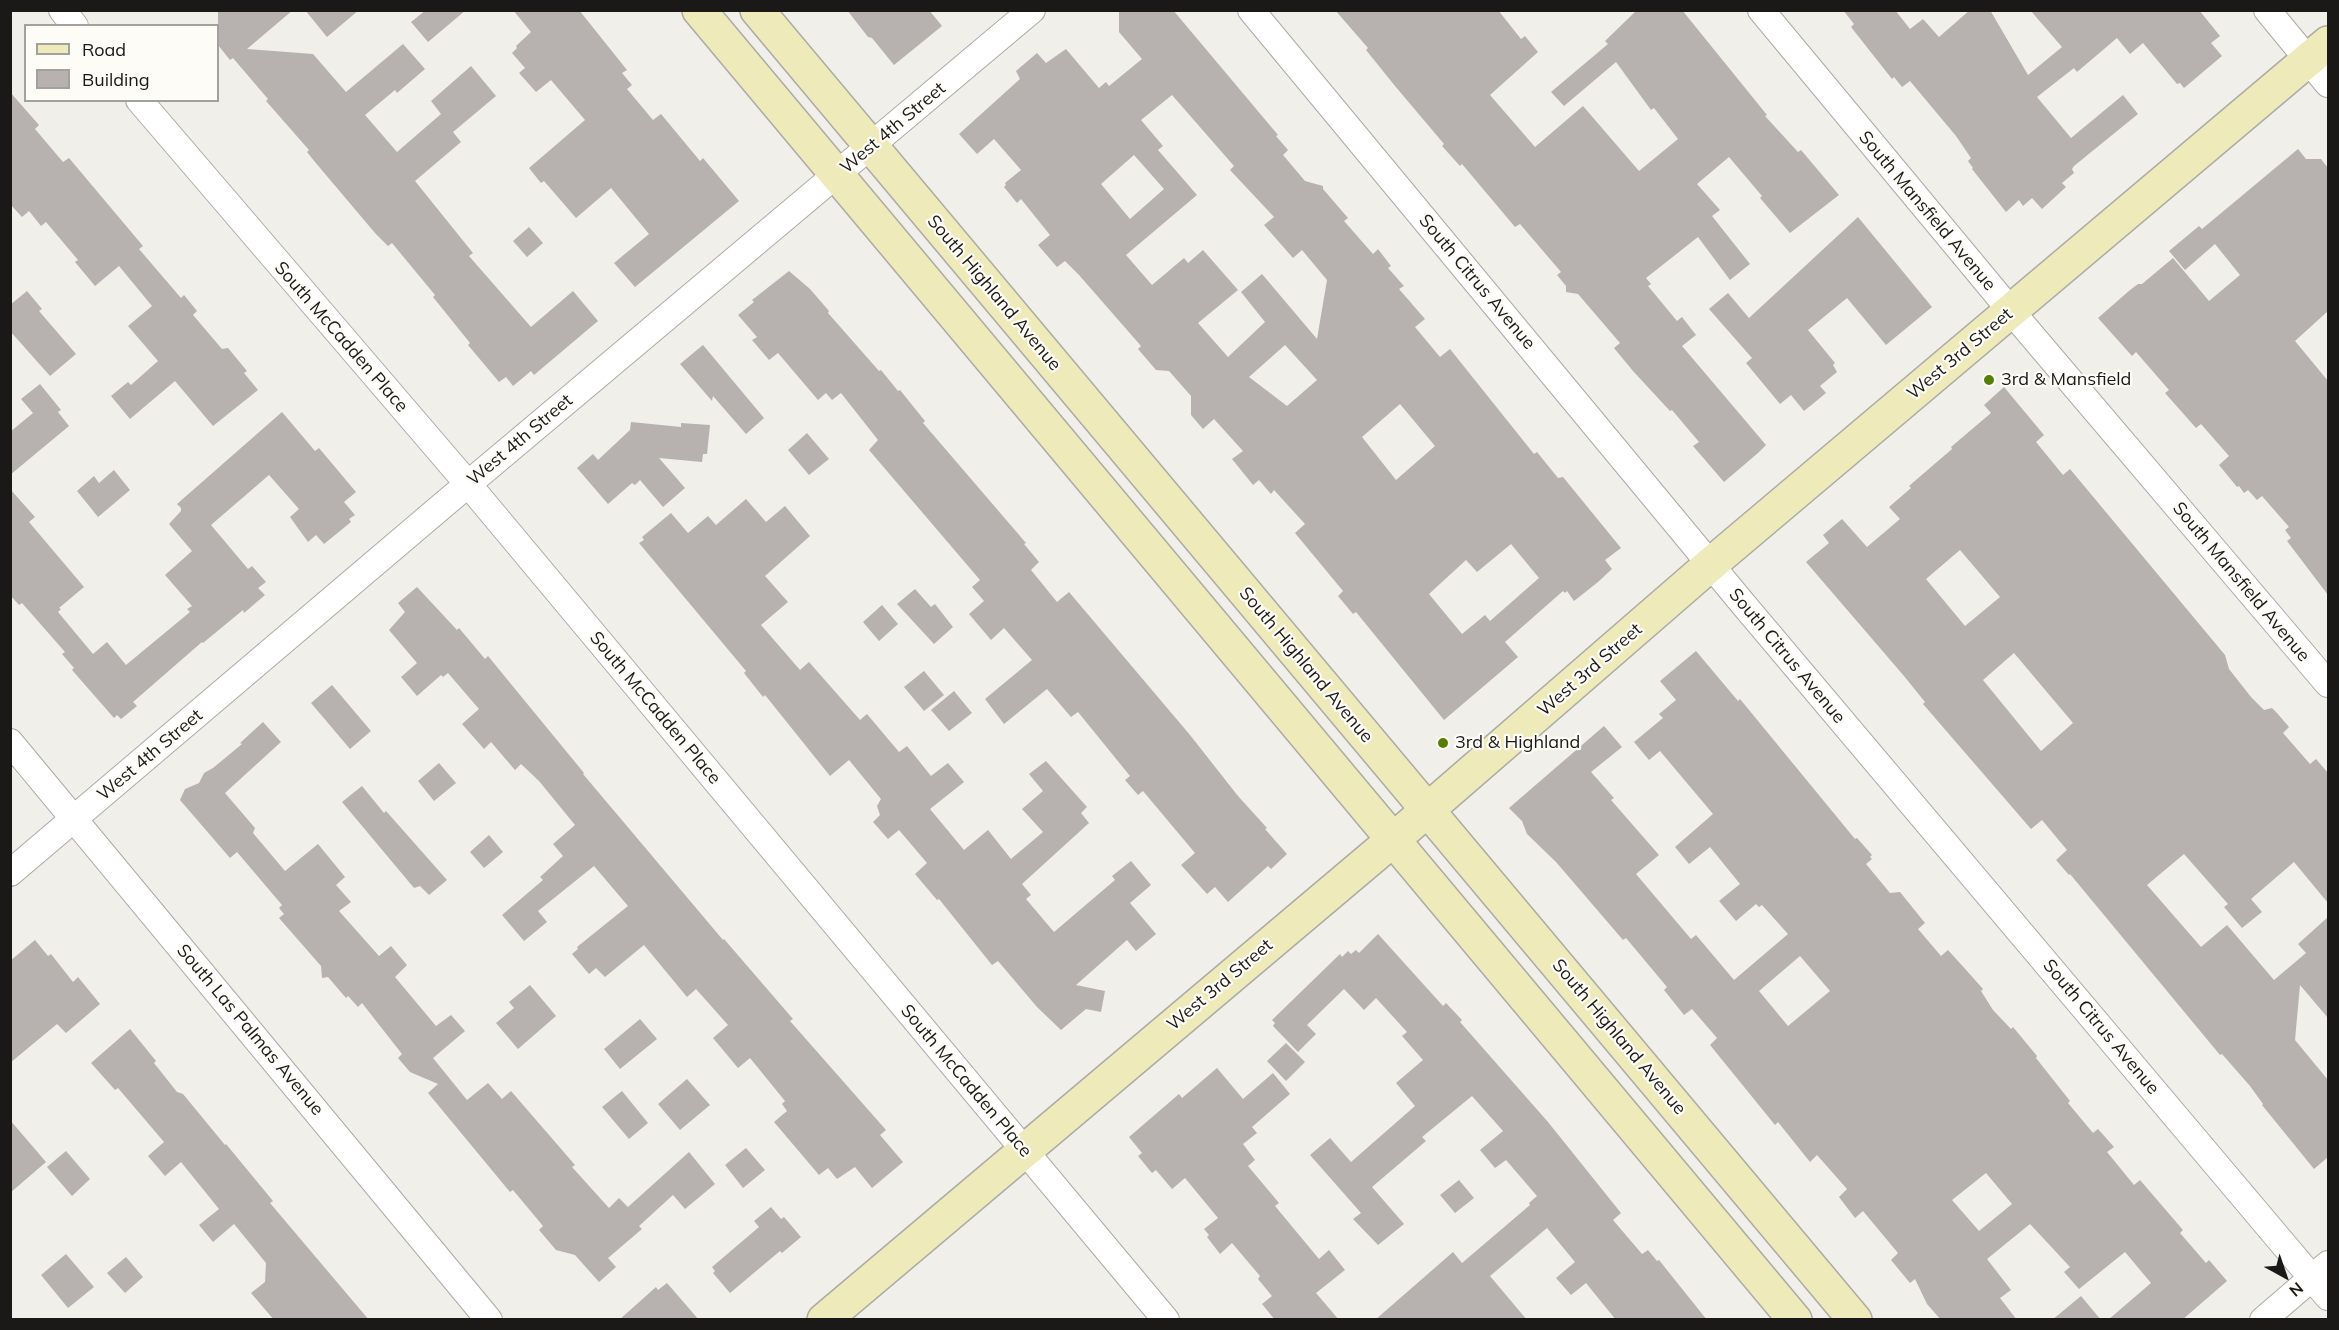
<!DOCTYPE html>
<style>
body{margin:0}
#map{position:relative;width:2339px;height:1330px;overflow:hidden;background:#f1efe9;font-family:Mulish,sans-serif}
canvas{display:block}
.frame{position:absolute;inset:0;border:12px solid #1a1917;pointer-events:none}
.legend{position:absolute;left:24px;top:24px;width:195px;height:78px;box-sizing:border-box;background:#fefcf7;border:2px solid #a3a19d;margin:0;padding:8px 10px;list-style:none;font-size:18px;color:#1a1917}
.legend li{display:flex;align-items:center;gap:12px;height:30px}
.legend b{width:30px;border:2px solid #a3a19d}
.north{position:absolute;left:2255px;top:1246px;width:60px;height:60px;-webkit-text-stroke:4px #fefcf7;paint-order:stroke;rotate:140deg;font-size:16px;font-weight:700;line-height:24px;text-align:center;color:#1a1917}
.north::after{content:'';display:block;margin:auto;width:21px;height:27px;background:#1a1917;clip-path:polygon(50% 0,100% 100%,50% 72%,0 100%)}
</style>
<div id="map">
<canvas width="2339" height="1330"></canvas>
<div class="frame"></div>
<ul class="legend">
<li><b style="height:8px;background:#eeeaba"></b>Road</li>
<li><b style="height:16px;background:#b7b1b0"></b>Building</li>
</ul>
<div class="north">N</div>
</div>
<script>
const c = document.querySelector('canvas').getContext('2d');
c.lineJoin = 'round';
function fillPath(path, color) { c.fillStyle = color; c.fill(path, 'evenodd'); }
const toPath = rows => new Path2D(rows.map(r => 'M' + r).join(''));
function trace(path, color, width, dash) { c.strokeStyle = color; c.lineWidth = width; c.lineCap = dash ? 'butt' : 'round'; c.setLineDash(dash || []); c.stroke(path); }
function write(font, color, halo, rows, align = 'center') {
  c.font = font + ' Mulish,sans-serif'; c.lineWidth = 4.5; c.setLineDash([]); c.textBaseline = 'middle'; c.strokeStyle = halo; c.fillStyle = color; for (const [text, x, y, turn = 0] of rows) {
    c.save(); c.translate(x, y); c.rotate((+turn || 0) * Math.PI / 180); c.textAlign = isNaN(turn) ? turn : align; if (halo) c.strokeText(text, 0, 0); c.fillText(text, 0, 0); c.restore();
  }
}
fillPath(toPath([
 [218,10,293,10,247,49,313,54,346,92,403,44,425,69,397,93,395,90,365,115,397,152,441,114,431,101,471,66,496,96,453,132,461,142,415,181,473,253,469,256,531,327,573,291,598,321,534,375,531,371,513,386,506,377,499,382,468,345,470,343,433,297,435,295,392,243,388,246,375,233,315,162,307,152,309,150,266,101,268,99,233,58,230,60,218,45],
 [305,10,359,10,327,37],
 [426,10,466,10,428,42,411,22],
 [513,10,579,10,627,70,622,73,632,85,627,89,653,120,661,114,700,161,703,158,739,201,635,287,614,263,649,234,611,188,576,218,544,181,541,183,529,168,585,120,551,80,536,92,519,73,525,68,512,53,517,48,516,46,531,32],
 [847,10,929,10,942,26,894,65,872,38,868,37],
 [1119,10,1173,10,1278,135,1276,136,1288,150,1283,155,1305,181,1323,186,1323,189,1348,218,1344,221,1373,254,1378,249,1391,266,1388,268,1404,286,1399,289,1425,319,1415,327,1440,357,1450,349,1534,454,1537,452,1558,478,1563,477,1621,548,1605,560,1612,569,1598,582,1574,601,1567,591,1565,593,1563,591,1505,642,1518,657,1444,720,1356,612,1353,614,1338,596,1343,591,1295,533,1305,524,1274,490,1271,494,1259,480,1253,485,1232,459,1243,451,1214,419,1203,429,1191,415,1191,396,1169,371,1156,370,1138,349,1141,346,1079,275,1065,261,1057,267,1038,245,1050,235,1021,199,1017,203,1004,187,1006,185,1005,183,1021,170,994,139,977,154,959,134,1020,79,1016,71,1037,53,1046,63,1066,49,1099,88,1106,82,1109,86,1142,59,1119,32],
 [1172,95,1234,166,1230,170,1274,217,1264,225,1293,258,1302,250,1327,280,1317,339,1262,274,1241,292,1265,322,1228,357,1198,323,1238,290,1203,250,1188,263,1184,258,1152,285,1126,255,1197,195,1158,150,1163,146,1141,120],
 [1134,155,1164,189,1130,219,1101,184],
 [1285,345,1317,380,1287,406,1249,377],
 [1400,404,1435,446,1396,480,1362,437],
 [1511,544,1539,578,1490,621,1485,615,1462,634,1429,594,1466,560,1477,572],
 [1335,10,1498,10,1521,39,1525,36,1538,52,1490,95,1535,147,1583,106,1639,171,1678,139,1654,108,1651,110,1616,62,1564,106,1551,92,1608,44,1605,41,1637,10,1682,10,1767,115,1765,116,1798,152,1801,150,1839,195,1790,233,1760,198,1762,196,1729,157,1697,184,1720,210,1712,216,1750,264,1730,280,1698,237,1646,278,1651,284,1648,286,1677,321,1682,317,1696,335,1682,346,1766,445,1758,453,1724,482,1693,446,1699,442,1672,410,1670,411,1633,371,1614,348,1620,343,1578,294,1566,292,1566,286,1557,275,1561,272,1520,224,1515,227,1462,164,1460,166,1442,146,1444,144,1395,86,1366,50,1368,48],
 [1843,10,1895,10,1910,29,1923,19,1939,37,1970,10,1990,10,2028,75,2062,47,2030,10,2199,10,2220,36,2211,43,2222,56,2184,88,2180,83,2177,84,2143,43,2130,54,2117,38,2077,72,2074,68,2037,97,2071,138,2123,95,2138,114,2074,166,2072,169,2074,173,2062,183,2066,187,2042,209,2032,198,2023,206,2019,200,2006,212,1972,169,1973,168,1968,161,1971,158,1956,136,1910,81,1902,87,1894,77,1892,79,1851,27,1854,24],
 [10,92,39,125,35,129,63,162,69,158,143,246,139,249,181,298,184,295,197,311,193,315,222,349,228,348,247,371,244,373,258,390,213,426,175,381,130,419,111,396,128,382,131,385,158,361,128,326,152,306,119,266,95,286,75,262,78,260,46,222,41,226,29,211,22,217,10,204],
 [2298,149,2306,159,2321,159,2328,168,2328,311,2295,341,2328,381,2328,595,2287,541,2291,538,2285,530,2289,527,2262,496,2257,500,2248,490,2244,493,2239,486,2237,487,2219,465,2229,456,2201,424,2196,428,2165,393,2169,390,2136,352,2132,356,2098,318,2130,290,2138,284,2142,284,2173,258,2209,301,2240,275,2215,244,2185,270,2169,251,2199,226,2202,229],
 [1858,217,1932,307,1886,345,1847,298,1808,330,1835,363,1833,365,1837,372,1820,386,1826,393,1804,411,1791,395,1780,404,1746,363,1752,358,1709,309,1728,293,1749,318],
 [529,227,543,243,527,257,513,241],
 [789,271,810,289,829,311,828,313,879,371,881,370,898,391,900,390,925,421,923,423,1026,543,1024,544,1039,562,1031,570,1057,602,1069,592,1190,735,1238,796,1267,828,1265,829,1287,854,1271,869,1268,866,1228,902,1215,887,1207,894,1181,865,1195,853,1143,791,1138,795,1125,780,1130,776,1078,712,1071,717,1047,689,1004,724,985,699,1032,660,1004,628,991,640,969,614,984,601,972,587,980,580,869,450,878,440,841,393,832,400,826,393,818,400,778,353,769,360,752,340,757,337,738,315,754,302,752,300],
 [27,291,42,309,39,311,76,354,50,376,10,331,10,305],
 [703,345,764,418,746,434,713,396,712,401,680,364],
 [40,384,61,410,58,412,69,426,10,475,10,432,33,413,21,399],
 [2004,387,2044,435,2036,442,2063,475,2070,469,2225,655,2229,669,2251,697,2264,710,2272,708,2277,713,2289,727,2283,733,2310,764,2316,759,2328,773,2328,903,2294,862,2251,899,2262,912,2242,928,2224,907,2228,904,2184,854,2147,885,2201,947,2227,925,2274,980,2306,953,2298,944,2328,917,2328,1018,2300,985,2295,1040,2328,1080,2328,1157,2314,1169,2262,1105,2263,1104,2250,1086,2222,1054,2220,1055,2070,874,2069,875,2056,860,2067,850,2042,820,2031,829,1923,704,1925,702,1904,676,1806,562,1829,543,1823,535,1842,519,1867,547,1900,519,1889,507,1911,488,1909,486,1952,449,1951,447,1991,413,1984,405],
 [1960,550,2000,597,1965,626,1926,579],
 [2014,653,2073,723,2041,751,1983,680],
 [282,412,315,451,319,448,356,492,344,502,355,515,349,519,351,522,324,544,316,535,308,542,290,517,299,509,269,475,211,525,248,569,252,566,266,582,258,588,265,595,244,613,243,610,203,643,202,642,133,702,137,706,121,719,117,715,114,718,72,670,74,668,62,654,65,652,22,603,19,605,10,595,10,489,35,517,29,522,84,587,59,608,61,609,58,612,93,654,107,642,126,665,190,612,187,609,192,606,165,575,192,551,169,524,181,511,181,508,177,504],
 [631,422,681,427,681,423,710,425,707,454,703,454,702,462,659,458,685,488,663,507,640,480,635,485,632,483,608,504,577,468,593,454,598,460,630,430],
 [807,433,829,459,809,475,788,450],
 [114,470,130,490,98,517,77,491,94,476,99,483],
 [746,499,766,522,785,506,810,536,765,576,788,602,761,625,800,670,809,662,860,720,867,714,899,752,907,746,931,776,948,763,964,782,930,809,964,850,988,830,1011,859,1043,832,1022,809,1043,791,1029,774,1046,761,1087,807,1081,813,1089,823,1022,884,1031,895,1026,899,1054,932,1115,880,1112,876,1131,861,1151,885,1130,903,1156,934,1136,951,1127,940,1076,985,1105,991,1101,1012,1086,1009,1061,1030,1037,1007,998,961,992,965,939,899,937,900,915,874,927,863,899,830,888,839,873,822,880,815,877,806,881,799,849,760,830,776,765,695,763,697,744,673,746,671,639,543,644,540,642,537,671,513,688,533,708,516,716,525],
 [417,587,457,630,459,628,485,659,488,656,584,773,583,774,723,940,724,939,793,1019,790,1021,886,1130,880,1135,903,1162,872,1188,855,1167,837,1179,828,1168,819,1175,774,1122,787,1111,782,1104,785,1101,750,1058,738,1068,713,1038,728,1025,696,989,687,997,644,945,605,977,596,968,589,974,572,954,578,949,577,947,628,906,594,866,538,911,547,922,524,941,502,915,543,880,540,877,563,856,553,844,575,825,539,781,521,764,515,770,491,742,484,749,462,724,479,709,448,673,443,677,441,675,417,696,401,677,417,663,389,630,405,612,398,603],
 [915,589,931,607,935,604,953,627,934,644,897,604],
 [882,605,898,624,879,641,863,622],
 [1696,651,1738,701,1740,699,1855,839,1857,838,1872,855,1870,857,1872,859,1866,864,1890,893,1900,892,1925,923,1918,929,1941,956,1948,950,1967,971,1983,989,1981,991,1993,1010,2011,1029,2013,1027,2037,1056,2036,1058,2070,1101,2068,1103,2093,1133,2098,1129,2114,1147,2107,1152,2134,1185,2140,1180,2183,1230,2180,1233,2206,1263,2209,1260,2227,1281,2182,1320,2108,1320,2151,1283,2125,1252,2079,1289,2064,1272,2070,1267,2030,1224,1987,1259,2011,1290,2000,1298,2017,1320,1941,1320,1927,1304,1915,1279,1910,1283,1891,1260,1898,1253,1863,1211,1855,1218,1839,1197,1847,1189,1817,1155,1810,1162,1778,1122,1775,1125,1710,1045,1717,1038,1692,1009,1684,1015,1664,990,1667,987,1626,938,1623,940,1556,862,1527,834,1522,821,1509,808,1604,726,1622,747,1591,772,1614,798,1611,800,1659,855,1636,874,1691,939,1696,935,1734,980,1788,934,1762,905,1759,907,1756,904,1736,921,1719,901,1740,884,1710,847,1689,864,1675,847,1713,814,1660,751,1649,760,1634,742,1663,718,1659,714,1676,700,1660,681],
 [1800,956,1830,991,1788,1026,1759,991],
 [1986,1173,2012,1204,1979,1231,1952,1200],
 [924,671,944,695,924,711,904,687],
 [332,685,371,731,350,749,311,703],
 [954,691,972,713,949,731,931,710],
 [263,722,281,742,225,793,255,828,253,833,285,871,318,844,345,877,336,885,351,902,339,911,379,956,391,946,407,965,395,977,436,1026,451,1015,465,1031,433,1058,467,1100,488,1083,502,1099,511,1091,575,1165,572,1167,609,1208,619,1198,628,1207,689,1152,715,1184,685,1209,673,1195,639,1226,642,1229,608,1258,616,1267,599,1282,575,1255,556,1250,539,1230,543,1226,513,1190,510,1192,428,1093,438,1084,410,1072,398,1058,402,1054,362,1003,358,1007,348,996,346,998,328,977,322,978,321,966,279,918,284,914,279,908,282,905,237,852,230,858,180,800,185,789,199,783,204,773,213,768,242,744,240,743],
 [439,763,456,783,434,801,418,781],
 [362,786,384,813,386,811,447,880,429,895,420,886,414,888,342,802],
 [489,835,503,852,484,868,470,852],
 [1378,934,1443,1006,1446,1003,1462,1020,1460,1022,1548,1122,1621,1213,1613,1220,1642,1254,1648,1250,1657,1261,1659,1260,1707,1320,1616,1320,1586,1283,1571,1295,1556,1278,1575,1262,1547,1228,1490,1276,1527,1320,1375,1320,1453,1252,1462,1263,1530,1205,1529,1203,1537,1196,1506,1160,1495,1168,1480,1150,1503,1131,1472,1096,1422,1137,1426,1141,1372,1187,1404,1224,1378,1245,1353,1219,1361,1213,1310,1155,1330,1138,1351,1162,1415,1106,1396,1083,1423,1060,1402,1036,1407,1032,1376,998,1364,1010,1344,989,1307,1025,1316,1034,1298,1052,1273,1026,1275,1023,1272,1020,1340,954,1342,957,1348,951,1351,954,1356,950,1359,953],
 [35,940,48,956,51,954,73,982,78,977,100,1004,66,1033,57,1024,10,1063,10,961],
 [530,985,556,1016,518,1049,496,1023,514,1008,509,1002],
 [640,1019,657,1039,620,1069,604,1049],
 [130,1029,156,1061,154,1063,177,1092,183,1094,225,1145,226,1144,273,1201,270,1203,369,1320,274,1320,251,1293,265,1282,266,1263,234,1224,213,1242,199,1225,219,1209,181,1162,165,1176,148,1156,164,1142,118,1088,115,1090,91,1063],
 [1286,1043,1305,1062,1286,1081,1267,1061],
 [1217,1068,1243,1099,1273,1073,1290,1094,1252,1127,1257,1133,1243,1144,1255,1160,1248,1166,1279,1203,1275,1206,1319,1259,1329,1250,1345,1270,1316,1293,1339,1320,1275,1320,1262,1304,1272,1296,1258,1279,1260,1276,1232,1243,1220,1254,1207,1237,1209,1235,1204,1229,1218,1218,1185,1178,1172,1189,1156,1170,1152,1173,1138,1156,1142,1153,1129,1137,1179,1094,1182,1098],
 [687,1079,710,1105,680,1130,658,1104],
 [622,1091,648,1123,629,1139,602,1107],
 [10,1120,46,1162,10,1193],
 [746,1148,765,1170,743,1188,725,1165],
 [66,1151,90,1179,72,1196,47,1167],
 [1459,1180,1474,1198,1455,1213,1440,1195],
 [771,1207,781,1219,784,1217,801,1237,782,1253,780,1251,730,1293,713,1273,715,1271,712,1267,759,1227,754,1221],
 [66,1254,94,1287,68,1308,41,1275],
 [126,1257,143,1277,125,1293,107,1273],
 [667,1283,699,1320,619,1320,656,1287,658,1290],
 [2081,1296,2101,1320,2052,1320]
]), '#b7b1b0');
const minor = toPath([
 [62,10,75,26],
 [1251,10,1744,605,2328,1297],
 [1761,10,2011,311,2328,684],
 [2267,10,2328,84],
 [139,100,468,484,1166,1320],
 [10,742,489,1320],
 [10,873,442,506,1032,10],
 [2263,1320,2328,1264]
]);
const secondary = toPath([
 [699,10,1795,1320],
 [757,10,1855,1320],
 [824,1320,1394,839,1711,564,2328,43]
]);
trace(minor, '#acaaa5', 28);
trace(secondary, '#acaaa5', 36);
trace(minor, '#fff', 26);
trace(secondary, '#eeeaba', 33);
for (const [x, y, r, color] of [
 [1989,380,6,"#557f01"],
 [1443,743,6,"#557f01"]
]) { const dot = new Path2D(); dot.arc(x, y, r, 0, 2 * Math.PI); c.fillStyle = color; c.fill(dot); trace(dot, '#fefcf7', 2); }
write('18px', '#1a1917', '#fefcf7', [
 ["West 4th Street",893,128,-40],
 ["South Mansfield Avenue",1927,211,50],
 ["South Citrus Avenue",1477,282,50],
 ["South Highland Avenue",994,293,50],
 ["South McCadden Place",341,337,49],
 ["West 3rd Street",1960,354,-40],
 ["West 4th Street",520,440,-40],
 ["South Mansfield Avenue",2241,582,50],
 ["South Citrus Avenue",1787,656,50],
 ["South Highland Avenue",1306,665,50],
 ["West 3rd Street",1590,670,-41],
 ["South McCadden Place",655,708,50],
 ["West 4th Street",150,755,-40],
 ["West 3rd Street",1220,985,-40],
 ["South Citrus Avenue",2101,1027,50],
 ["South Las Palmas Avenue",250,1030,50],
 ["South Highland Avenue",1619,1037,50],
 ["South McCadden Place",966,1081,50]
]);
write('18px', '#1a1917', '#fefcf7', [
 ["3rd & Mansfield",2001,380],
 ["3rd & Highland",1455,743]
], 'left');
</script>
